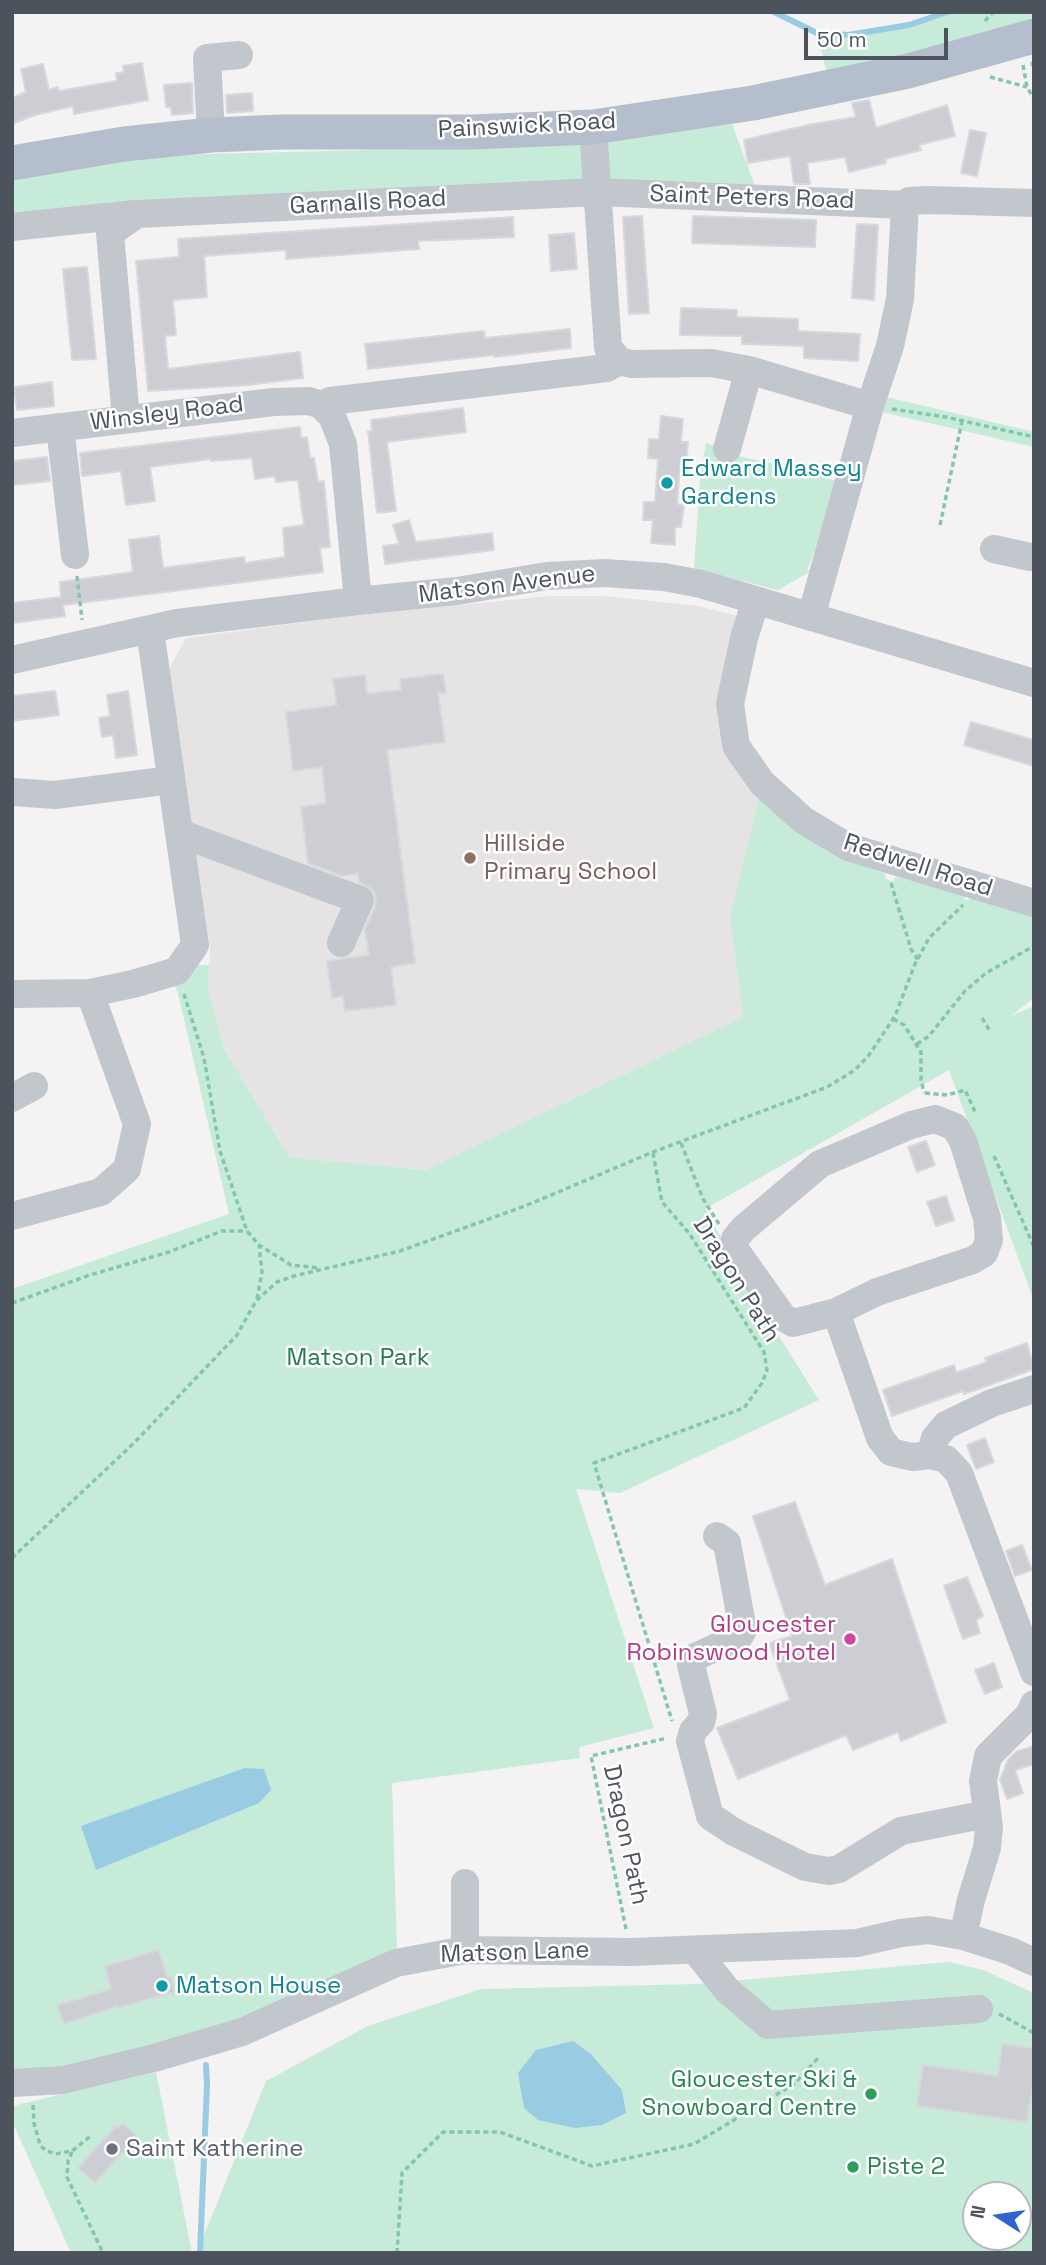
<!DOCTYPE html>
<style>
body{margin:0}
#map{position:relative;width:1046px;height:2265px;overflow:hidden;background:#f4f2f2;font-family:"Space Grotesk",sans-serif}
canvas{display:block}
.frame{position:absolute;inset:0;border:14px solid #4c535d;pointer-events:none}
.north{position:absolute;left:962px;top:2181px;width:70px;height:70px;box-sizing:border-box;background:#fff;border:2px solid #b7babe;border-radius:50%;rotate:282deg;font-size:19px;font-weight:700;line-height:28px;text-align:center;color:#4c535d}
.north::after{content:'';display:block;margin:auto;width:24px;height:32px;background:#2f63d1;clip-path:polygon(50% 0,100% 100%,50% 72%,0 100%)}
.scale{position:absolute;left:804px;top:28px;width:144px;height:32px;box-sizing:border-box;border:4px solid #4c535d;border-top:0;padding-left:9px;font-size:21px;line-height:24px;white-space:nowrap;color:#4c535d;-webkit-text-stroke:5px #fff;paint-order:stroke}
</style>
<div id="map">
<canvas width="1046" height="2265"></canvas>
<div class="frame"></div>
<div class="north">N</div>
<div class="scale">50 m</div>
</div>
<script>
const c = document.querySelector('canvas').getContext('2d');
c.lineJoin = 'round';
function fillPath(path, color) { c.fillStyle = color; c.fill(path, 'evenodd'); }
const toPath = rows => new Path2D(rows.map(r => 'M' + r).join(''));
function trace(path, color, width, dash) { c.strokeStyle = color; c.lineWidth = width; c.lineCap = dash ? 'butt' : 'round'; c.setLineDash(dash || []); c.stroke(path); }
function write(font, color, halo, rows, align = 'center') {
  c.font = font + ' "Space Grotesk",sans-serif'; c.lineWidth = 5; c.setLineDash([]); c.textBaseline = 'middle'; c.strokeStyle = halo; c.fillStyle = color; for (const [text, x, y, turn = 0] of rows) {
    c.save(); c.translate(x, y); c.rotate((+turn || 0) * Math.PI / 180); c.textAlign = isNaN(turn) ? turn : align; if (halo) c.strokeText(text, 0, 0); c.fillText(text, 0, 0); c.restore();
  }
}
fillPath(toPath([
 [550,596,604,596,699,606,740,617,716,703,722,751,759,798,730,917,743,1017,425,1170,289,1157,225,1051,208,991,210,949,185,778,167,672,186,638,359,615]
]), '#e5e3e3');
fillPath(toPath([
 [947,12,1034,12,1034,36,830,86,817,33,848,35,909,25],
 [732,124,757,192,12,227,12,178,165,155,573,145],
 [874,394,1034,432,1034,447,869,409],
 [706,443,718,447,733,455,789,467,836,481,815,550,807,570,811,571,778,590,694,569,700,480],
 [759,798,802,835,839,858,884,873,886,879,894,882,895,877,906,879,964,896,964,899,968,900,973,897,1034,917,1034,998,1011,1016,1034,1006,1034,1301,949,1070,705,1209,757,1301,819,1400,620,1493,576,1489,654,1728,579,1747,580,1758,392,1783,397,1950,240,2029,101,2068,12,2073,12,1289,229,1214,178,993,172,980,196,965,209,965,208,991,225,1051,289,1157,425,1170,743,1017,730,917],
 [949,1962,983,1970,1034,1993,1034,2253,197,2253,266,2081,368,2026,481,1989,697,1984],
 [976,2195,1018,2195,1018,2237,976,2237],
 [156,2072,192,2253,71,2253,12,2121,12,2106]
]), '#c6ebd9');
fillPath(toPath([
 [245,1768,264,1769,271,1790,259,1803,96,1870,81,1826],
 [573,2041,591,2054,622,2090,626,2113,602,2125,575,2128,538,2120,524,2108,518,2073,536,2050]
]), '#99cbe3');
trace(toPath([
 [774,12,817,33,848,35,909,25,947,12],
 [1033,64,1034,65],
 [200,2253,207,2085,206,2065]
]), '#99cbe3', 6);
const building = toPath([
 [142,63,148,100,74,114,73,106,35,115,12,124,12,98,26,92,21,69,43,64,49,90,58,87,59,91,117,81,116,73,124,72,123,66,142,63],
 [192,83,193,113,172,115,171,107,166,107,164,85,192,83],
 [252,93,253,111,227,113,226,95,252,93],
 [869,100,876,128,947,105,955,136,919,145,921,150,885,159,886,163,849,172,845,157,807,163,810,184,794,184,790,156,748,163,744,140,808,125,856,117,852,103,869,100],
 [970,130,986,133,977,176,961,173,970,130],
 [642,216,649,313,629,314,623,217,642,216],
 [693,216,816,220,815,247,692,243,693,216],
 [513,217,514,237,418,241,419,249,286,259,286,250,204,256,207,297,173,300,176,335,165,336,168,369,300,352,303,378,248,385,148,391,136,261,179,257,178,239,513,217],
 [857,224,878,225,874,300,852,298,857,224],
 [574,233,577,269,551,271,549,235,574,233],
 [87,267,96,359,72,360,63,269,87,267],
 [681,308,737,310,737,317,798,319,798,331,860,334,858,361,804,358,804,346,742,344,742,336,680,335,681,308],
 [570,329,571,348,495,357,494,355,368,369,365,344,484,331,485,338,570,329],
 [52,382,54,406,17,410,14,387,52,382],
 [463,408,466,432,387,442,396,511,377,513,368,431,372,431,371,420,463,408],
 [661,416,683,419,681,442,688,442,686,465,680,464,677,504,684,505,681,527,675,527,675,545,651,543,653,520,643,520,644,502,655,502,658,459,648,458,649,439,659,440,661,416],
 [300,427,301,438,307,437,310,458,314,458,318,482,324,481,330,547,320,548,323,572,63,605,65,616,12,623,12,603,61,597,60,582,133,572,129,540,159,536,163,568,244,557,245,563,285,557,283,528,304,525,298,480,276,482,275,476,255,479,252,458,211,461,211,459,150,467,155,501,126,505,121,471,82,476,80,453,300,427],
 [47,457,50,481,12,485,12,461,47,457],
 [409,520,416,542,492,533,494,550,385,564,383,546,399,544,393,525,409,520],
 [443,674,446,693,438,693,445,742,387,750,415,963,391,967,396,1005,345,1011,343,996,332,998,327,961,369,955,365,929,375,907,376,897,372,889,359,882,358,873,342,876,308,863,301,807,326,803,322,767,293,771,286,712,337,705,333,679,365,675,367,694,401,690,400,679,443,674],
 [55,691,59,715,12,721,12,696,55,691],
 [128,691,137,755,116,758,113,735,102,737,99,718,110,716,107,695,128,691],
 [971,722,1034,740,1034,766,964,745,971,722],
 [926,1141,935,1165,917,1172,908,1147,926,1141],
 [946,1196,954,1220,936,1226,927,1202,946,1196],
 [1027,1343,1034,1369,964,1394,963,1391,892,1416,883,1390,954,1365,956,1373,987,1362,985,1358,1027,1343],
 [985,1438,994,1462,976,1469,967,1445,985,1438],
 [795,1502,825,1585,892,1559,946,1722,901,1741,898,1732,853,1750,846,1735,738,1779,717,1728,790,1700,769,1643,792,1636,753,1516,795,1502],
 [1022,1545,1032,1570,1015,1576,1006,1551,1022,1545],
 [967,1577,983,1616,976,1620,980,1633,963,1639,944,1586,967,1577],
 [994,1663,1002,1687,985,1694,975,1670,994,1663],
 [1034,1746,1034,1764,1015,1770,1023,1793,1007,1799,1000,1780,1008,1760,1016,1752,1034,1746],
 [159,1950,167,1978,171,1977,175,1992,118,2008,117,2006,64,2024,57,2005,111,1989,105,1966,159,1950],
 [1002,2044,1034,2048,1034,2078,1027,2122,917,2106,923,2065,998,2076,1002,2044],
 [122,2123,137,2136,95,2183,78,2168,116,2126,118,2128,122,2123]
]);
fillPath(building, '#cdced3');
trace(building, '#d7d8dc', 2);
trace(toPath([
 [985,21,993,12],
 [1023,65,1027,87,1034,99],
 [990,77,1027,87],
 [892,409,946,417,1034,437],
 [940,525,962,421],
 [77,576,82,620],
 [891,883,911,949,918,960],
 [184,994,204,1058,220,1151,247,1231,259,1245,291,1265,320,1268],
 [982,1018,990,1031],
 [893,1019,904,1025,921,1052,921,1079,924,1093],
 [917,1044,929,1036,965,991,986,973,1034,946],
 [925,1093,947,1095,965,1090,976,1114],
 [681,1143,703,1199,719,1224],
 [653,1153,662,1202,689,1233,764,1352,767,1370,762,1383,744,1408,594,1463,672,1721],
 [994,1156,1034,1247],
 [257,1299,262,1272,259,1245],
 [12,1303,90,1275,169,1252,222,1231,247,1231],
 [12,1558,134,1443,237,1335,256,1301,277,1282,294,1276,400,1251,525,1206,653,1152,827,1087,855,1070,869,1055,895,1016,915,964,929,938,963,905],
 [626,1929,591,1756,667,1738],
 [999,2014,1034,2033],
 [33,2105,34,2123,40,2145,45,2150,55,2154,72,2151,92,2135],
 [72,2152,68,2161,67,2177,103,2253],
 [397,2253,402,2173,443,2132,500,2132,592,2166,694,2144,794,2084,818,2058]
]), '#82c6ac', 3.5, [5, 3.5]);
trace(toPath([
 [593,127,608,348,620,361,631,364,711,363,749,370,870,406],
 [211,135,207,58,239,55],
 [12,227,135,214],
 [321,405,330,401,607,368,620,361],
 [126,419,110,233,137,214,598,192,905,205],
 [60,427,75,555],
 [12,433,274,402,309,401,321,405,332,416,343,444,358,601],
 [727,449,749,370],
 [994,549,1030,557],
 [756,600,744,638,730,704,736,746,762,783,803,820,848,847,1034,903],
 [811,617,870,406,890,346,900,299,905,205,909,201,928,200,1034,203],
 [12,660,177,623,358,601,457,591,547,576,604,573,664,577,701,584,1034,683],
 [12,792,55,795,171,780],
 [179,833,360,900,341,943],
 [12,994,90,993,133,984,177,971,195,945,150,630],
 [12,1098,34,1086],
 [935,1119,955,1127,963,1141,987,1218,989,1240,984,1253,973,1260,877,1292,836,1312,793,1323,783,1317,734,1248,735,1239,743,1229,820,1164,911,1125,935,1119],
 [12,1216,101,1192,127,1169,137,1124,90,993],
 [836,1312,880,1438,891,1452,912,1457,930,1455,946,1459,959,1473,1034,1672],
 [930,1455,935,1438,946,1425,992,1403,1034,1389],
 [717,1536,727,1543,743,1630,739,1637,695,1657,691,1665,703,1714,701,1722,693,1731,690,1741,710,1816,734,1832,805,1867,829,1871,839,1869,901,1831,987,1814],
 [465,1883,465,1950],
 [963,1936,971,1900,987,1848,989,1827,983,1781,988,1756,1029,1715,1034,1704],
 [695,1950,727,1990,768,2025,979,2009],
 [12,2083,63,2080,154,2058,242,2032,396,1963,465,1950,631,1952,857,1943,901,1933,928,1930,963,1936,1010,1951,1034,1962]
]), '#c2c7ce', 28);
trace(toPath([
 [12,163,124,144,211,135,282,132,472,132,593,127,753,103,908,71,1034,36]
]), '#b5becd', 35);
for (const [x, y, r, color] of [
 [667,483,7,"#0f9aa8"],
 [470,858,7,"#8d6e63"],
 [850,1639,7,"#d1479c"],
 [162,1986,7,"#0f9aa8"],
 [871,2094,7,"#2e9e5b"],
 [112,2149,7,"#6b7280"],
 [853,2167,7,"#2e9e5b"]
]) { const dot = new Path2D(); dot.arc(x, y, r, 0, 2 * Math.PI); c.fillStyle = color; c.fill(dot); trace(dot, '#fff', 2.5); }
write('24px', '#4c535d', '#fff', [
 ["Painswick Road",527,126,-3],
 ["Saint Peters Road",752,198,2],
 ["Garnalls Road",368,203,-3],
 ["Winsley Road",167,414,-7],
 ["Matson Avenue",507,585,-7],
 ["Redwell Road",918,866,18],
 ["Dragon Path",736,1280,58],
 ["Dragon Path",625,1835,78],
 ["Matson Lane",515,1953,-2]
]);
write('24px', '#0d838f', '#fff', [
 ["Edward Massey",681,469],
 ["Gardens",681,497],
 ["Matson House",176,1986]
], 'left');
write('24px', '#785e54', '#fff', [
 ["Hillside",484,844],
 ["Primary School",484,872]
], 'left');
write('24px', '#237857', '#fff', [
 ["Matson Park",358,1358]
]);
write('24px', '#b23c85', '#fff', [
 ["Gloucester",836,1625],
 ["Robinswood Hotel",836,1653]
], 'right');
write('24px', '#27864d', '#fff', [
 ["Gloucester Ski &",857,2080],
 ["Snowboard Centre",857,2108],
 ["Piste 2",867,2167,"left"]
], 'right');
write('24px', '#5b616d', '#fff', [
 ["Saint Katherine",126,2149]
], 'left');
</script>
